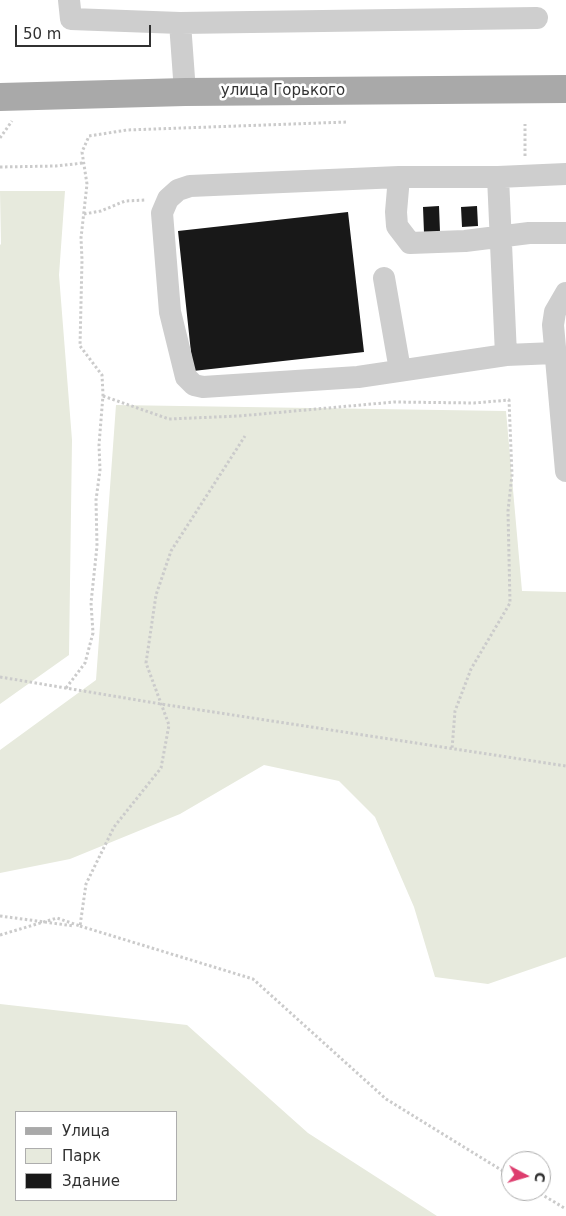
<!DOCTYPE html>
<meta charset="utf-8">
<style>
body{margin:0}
#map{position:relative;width:566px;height:1216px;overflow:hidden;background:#fff;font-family:"DejaVu Sans",sans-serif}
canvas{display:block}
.legend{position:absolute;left:15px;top:1111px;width:162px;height:90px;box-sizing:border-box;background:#fff;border:1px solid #adadad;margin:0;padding:6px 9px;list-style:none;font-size:15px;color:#313131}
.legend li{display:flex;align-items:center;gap:10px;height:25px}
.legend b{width:25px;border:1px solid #adadad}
.north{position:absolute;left:501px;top:1151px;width:50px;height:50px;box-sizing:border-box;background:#fff;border:1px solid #adadad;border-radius:50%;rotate:96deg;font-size:14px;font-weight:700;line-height:20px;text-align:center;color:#313131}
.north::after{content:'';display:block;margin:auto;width:18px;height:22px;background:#dd3d6e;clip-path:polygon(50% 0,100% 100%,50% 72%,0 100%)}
.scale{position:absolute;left:15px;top:25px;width:136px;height:22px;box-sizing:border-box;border:2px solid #313131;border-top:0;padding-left:6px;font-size:15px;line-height:18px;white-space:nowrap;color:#313131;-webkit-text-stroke:4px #fff;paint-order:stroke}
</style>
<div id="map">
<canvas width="566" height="1216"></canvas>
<ul class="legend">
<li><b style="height:6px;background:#a9a9a9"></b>Улица</li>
<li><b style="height:14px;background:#e7eadd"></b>Парк</li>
<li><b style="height:14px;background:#181818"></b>Здание</li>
</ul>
<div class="north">С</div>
<div class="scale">50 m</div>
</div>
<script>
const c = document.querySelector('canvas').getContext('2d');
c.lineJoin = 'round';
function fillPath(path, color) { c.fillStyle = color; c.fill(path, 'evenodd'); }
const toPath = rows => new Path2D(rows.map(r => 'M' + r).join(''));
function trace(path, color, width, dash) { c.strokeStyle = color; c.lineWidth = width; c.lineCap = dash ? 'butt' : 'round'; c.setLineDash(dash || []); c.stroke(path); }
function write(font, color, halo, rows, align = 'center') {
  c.font = font + ' "DejaVu Sans",sans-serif'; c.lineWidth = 5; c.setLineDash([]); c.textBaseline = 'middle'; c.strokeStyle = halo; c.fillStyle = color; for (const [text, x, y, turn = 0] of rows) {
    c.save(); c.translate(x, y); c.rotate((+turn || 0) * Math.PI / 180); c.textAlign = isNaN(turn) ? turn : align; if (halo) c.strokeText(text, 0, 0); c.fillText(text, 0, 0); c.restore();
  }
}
fillPath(toPath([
 [0,191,65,191,59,275,72,440,69,655,0,704,0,245,1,244],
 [116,405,506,411,522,591,566,592,566,957,488,984,435,977,414,907,375,817,339,781,264,765,180,814,70,859,0,873,0,750,96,680],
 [0,1004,187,1025,308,1133,437,1216,0,1216],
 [176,1112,176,1200,16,1200,16,1112]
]), '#e7eadd');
fillPath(toPath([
 [439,206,440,232,424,233,423,207],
 [477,206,478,226,462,227,461,207],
 [348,212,364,352,193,371,178,231]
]), '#181818');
trace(toPath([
 [0,138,12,121],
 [525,156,525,124],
 [0,167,56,166,83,163],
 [84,214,101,211,125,201,145,200],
 [103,396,169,419,239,416,394,402,474,403,509,400,512,475,508,511,510,603,471,669,455,711,452,749],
 [0,677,161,704,566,766],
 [66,688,85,663,93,633,91,603,97,546,96,500,100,470,99,445,103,395,102,375,80,346,82,260,81,238,87,184,82,152,89,136,127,130,347,122],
 [0,916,74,926],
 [80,926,253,979,386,1099,511,1176],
 [0,935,57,918,80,926,86,884,114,827,161,768,169,725,146,663,156,595,171,551,245,436],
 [536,1191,566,1209]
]), '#cbcbcb', 3, [2.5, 2.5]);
trace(toPath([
 [69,0,71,19,180,23,537,18],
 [180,23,185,92],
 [399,177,396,212,397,226,410,243,465,241,529,233,566,233],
 [498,177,506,355,555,353],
 [384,278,400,370],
 [566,293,555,312,553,325,566,471],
 [506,355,358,377,203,387,194,385,186,377,170,312,162,213,168,199,178,190,190,186,399,177,498,177,566,174]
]), '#cecece', 22);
trace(toPath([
 [0,97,185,92,566,89]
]), '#a9a9a9', 28);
write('15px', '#313131', '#fff', [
 ["улица Горького",283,91]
]);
</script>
